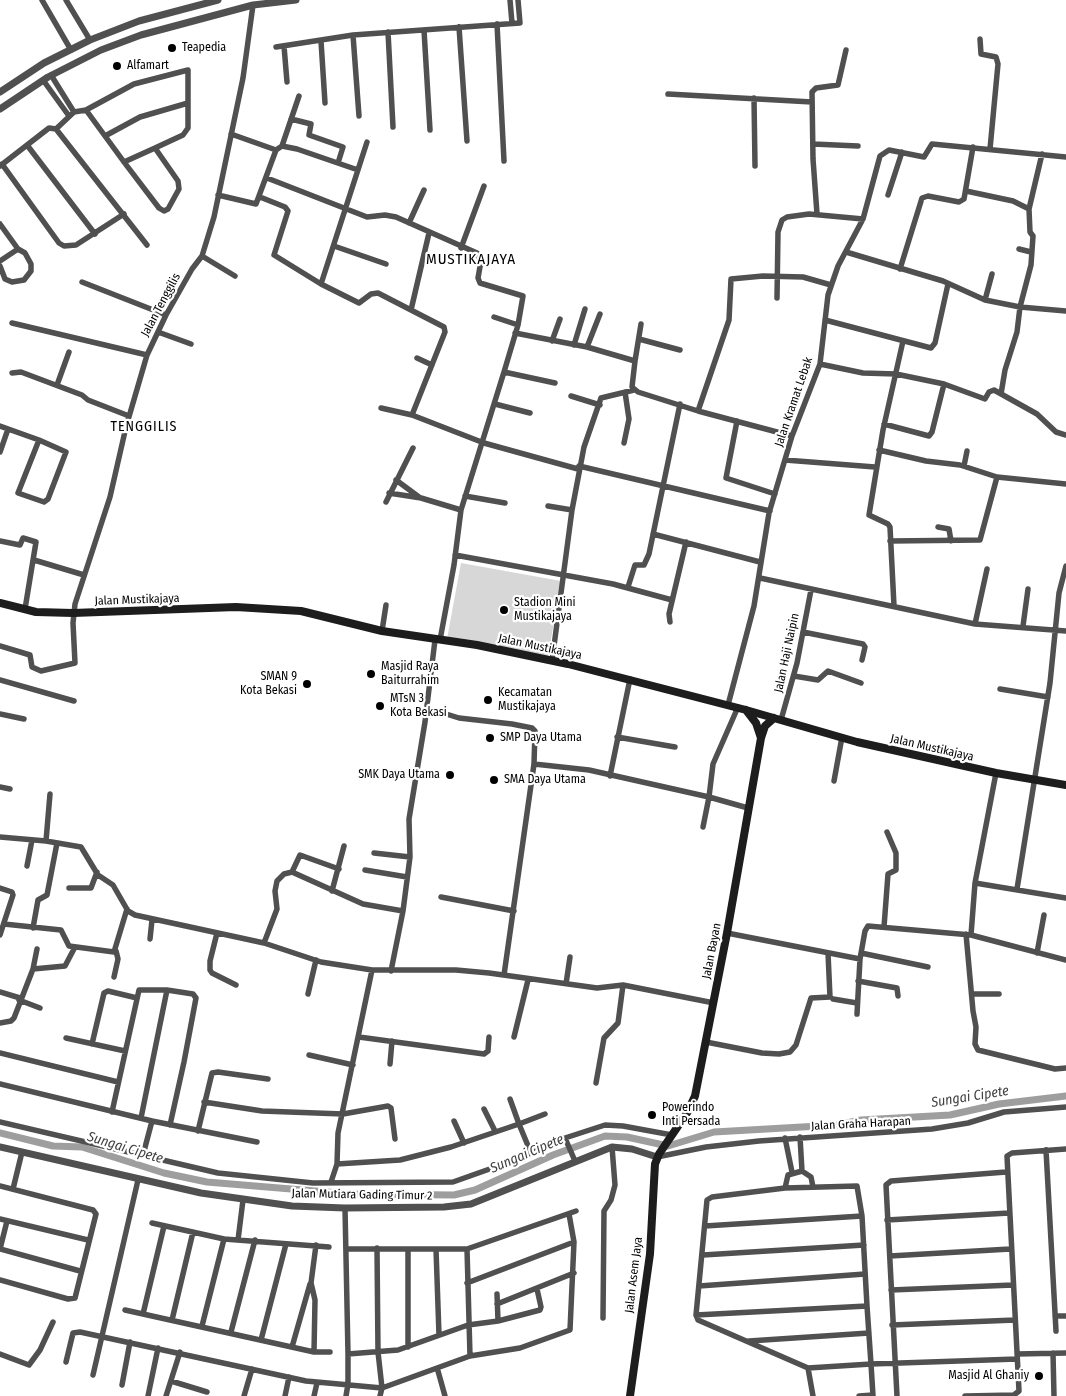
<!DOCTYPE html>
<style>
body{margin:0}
canvas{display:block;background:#fff}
</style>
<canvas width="1066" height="1396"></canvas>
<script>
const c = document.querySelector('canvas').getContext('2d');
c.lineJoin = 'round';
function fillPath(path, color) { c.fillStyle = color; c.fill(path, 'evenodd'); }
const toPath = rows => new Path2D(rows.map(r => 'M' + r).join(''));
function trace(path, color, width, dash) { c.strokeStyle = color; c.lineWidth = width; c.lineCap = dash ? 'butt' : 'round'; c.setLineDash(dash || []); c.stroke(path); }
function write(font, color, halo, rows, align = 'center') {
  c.font = font + ' "Fira Sans Condensed",sans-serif'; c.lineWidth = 4.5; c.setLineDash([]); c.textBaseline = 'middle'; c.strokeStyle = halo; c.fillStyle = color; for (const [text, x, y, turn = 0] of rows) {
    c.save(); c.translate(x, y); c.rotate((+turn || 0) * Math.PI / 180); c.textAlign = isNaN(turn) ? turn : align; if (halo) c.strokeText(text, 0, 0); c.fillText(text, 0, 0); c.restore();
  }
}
fillPath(toPath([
 [461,563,561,581,548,657,447,639]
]), '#d7d7d7');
trace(toPath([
 [0,1133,53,1146,82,1147,164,1173,207,1182,351,1194,454,1195,475,1190,553,1155,605,1136,627,1137,668,1146,714,1132,837,1125,861,1120,950,1115,999,1104,1066,1096]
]), '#9e9e9e', 7);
trace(toPath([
 [42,0,71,50],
 [66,0,90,40],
 [510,0,512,23],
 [497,24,504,161],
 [459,27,467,141],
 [424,30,430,130],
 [388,32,393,127],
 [353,35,359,116],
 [980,39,981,54,996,57,998,64,990,149],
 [321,41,325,103],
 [284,46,287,82],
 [276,47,353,35,520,23,518,0],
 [51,75,74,112],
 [43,80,69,116],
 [668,94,812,102],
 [754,98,755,166],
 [86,110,134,84,188,70,188,128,183,135,155,148],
 [291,119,311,124,309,135,343,147,338,163],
 [56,129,74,112,86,110,124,162,159,208,164,211,168,209,179,189,178,181,155,148,124,162],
 [231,134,276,150,282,146,297,149,358,170],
 [105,136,140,117,188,103],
 [813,144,858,146],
 [27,145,95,234],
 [282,146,299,96],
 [2,164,59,243,64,246,76,245,124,214],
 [0,166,49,128,56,129,147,245],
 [267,178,367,217,385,215,396,217,477,253,481,261,478,278,480,283,523,296,518,325,504,372,461,510,454,565,440,640],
 [218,195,256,204,276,150],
 [888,195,902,152],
 [260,197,285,207,288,211,274,255,321,284,367,142],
 [1029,209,1042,154],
 [817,214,813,159,812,92,816,88,838,85,846,50],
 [409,223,424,190],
 [0,224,18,249],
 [334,246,386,264],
 [461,248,484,186],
 [1019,249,1031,252],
 [846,252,943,281,985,300,1020,307,1031,265,1033,236,1030,232,1029,209,1013,201,966,191],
 [202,256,235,276],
 [0,261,18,249,25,253,31,264,31,271,24,280,12,282,5,279,0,266],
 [900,269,922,198,928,196,959,202,964,199,973,147],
 [82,282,166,315],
 [321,284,359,303,371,294,378,293,444,327,445,332,412,415],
 [777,298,778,232,782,220,787,217,809,214,863,219],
 [985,300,992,274],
 [411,310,429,233],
 [494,317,518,325],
 [825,320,931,348,935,343,948,284],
 [12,323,147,355],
 [158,332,191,344],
 [515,333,587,347,635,361,632,387,638,392,698,411,792,436],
 [639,339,680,350],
 [552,341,560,319],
 [574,345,585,309],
 [587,347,600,314],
 [417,358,432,365],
 [635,361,641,324],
 [820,364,863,373,896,374,944,384,985,399,989,392,994,390,1037,414,1056,432,1066,435],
 [504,372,555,383],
 [12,373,21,372,82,395,88,400,129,416],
 [57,385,69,352],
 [1001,394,1005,370,1017,332,1020,307,1066,311],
 [571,396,600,405],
 [495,404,530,413],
 [381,408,412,415,484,443,578,469],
 [698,411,729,320,731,279,763,276,803,277,831,285],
 [737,421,726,478,775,494],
 [884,424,929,436,932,432,944,384],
 [0,426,39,440,66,452,48,499,44,502,18,493,39,440],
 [624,443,629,419,625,392],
 [879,450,926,461,960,465,997,477],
 [0,452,8,429],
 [785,460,875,467],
 [579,466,770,511],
 [964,466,967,451],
 [396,480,419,497],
 [389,493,421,498,461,510],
 [465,496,505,503],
 [386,502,413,448],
 [548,506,572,510],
 [938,527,949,529,951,541],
 [653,534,760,562],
 [0,541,20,545,23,538,36,542,25,609],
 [890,541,980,540,997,477,1066,484],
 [455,555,613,584,672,600],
 [34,560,84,575],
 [760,578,975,624,1066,631],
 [628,587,635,565,644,565,649,554,680,404],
 [894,606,890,527,888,524,869,515,883,430,903,341],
 [670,622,669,614,686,542],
 [975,624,987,569],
 [1023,626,1028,589],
 [382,631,386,605],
 [803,632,863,644,865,647,862,660],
 [0,646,30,655,32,667,41,671,75,663,73,623,75,604,110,497,126,427,147,355,166,315,192,269,202,256,214,217,243,78,253,5],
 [552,661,572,510,584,447,601,398,634,390],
 [794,676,818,680,828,671,861,683],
 [0,680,74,701],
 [1000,689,1048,697],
 [728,705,754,606,769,513,792,436,820,364,828,295,838,266,863,219,880,156,889,150,924,157,932,144,1066,157],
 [738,707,713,764,709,797,748,808],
 [427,708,459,718,512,724,532,728,535,731,534,764,504,975],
 [0,714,24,719],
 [781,720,797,663,811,590],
 [617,737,675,747],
 [534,764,589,770,709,797,703,827],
 [610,776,630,679],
 [834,781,842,737],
 [0,787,10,789],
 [0,837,46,841,81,847,98,875,113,885,128,911,135,915,264,943,321,962,372,970,456,970,489,973,597,988,623,985,714,1003],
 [46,841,50,794],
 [374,853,410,857],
 [27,866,32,840],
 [339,869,300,855,292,872,363,904,403,911],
 [365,870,407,877],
 [975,883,1066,898],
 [0,888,12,892,13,895,0,935],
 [69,888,91,888,97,872],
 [1017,889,1050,683,1059,593,1066,566],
 [332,891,344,846],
 [441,897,514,911],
 [4,924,61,930,69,946,114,952,127,909],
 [884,927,888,874,896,870,896,853,887,832],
 [33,928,38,900,47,895,57,843],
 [217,933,210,961,210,970,212,973,236,985],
 [727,933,860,959],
 [966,934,973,1011,976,1027,975,1044,978,1050,1055,1069,1066,1068],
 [971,935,975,883,996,773],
 [150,939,152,920],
 [264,943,277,909,275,891,277,881,284,874,292,872],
 [861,953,928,967],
 [1037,953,1044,915],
 [33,969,37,949],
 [391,971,403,911,410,857,409,819,425,722,435,640],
 [114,977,118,959,116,951],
 [858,981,897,988,898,996],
 [566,984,570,957],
 [0,992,20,998],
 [308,994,316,960],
 [973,994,999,994],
 [833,999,857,1003],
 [19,1000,40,1008],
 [857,1014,860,959,865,931,868,926,971,935,1066,960],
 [0,1023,11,1021,14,1018,33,969,65,966,75,947],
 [359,1037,484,1054,488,1051,489,1037],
 [514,1037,528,980],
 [66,1038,125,1051],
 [706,1042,762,1053,779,1054,790,1052,796,1045,811,998,830,997,828,953],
 [92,1044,104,993,108,991,137,998],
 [0,1053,118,1082],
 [309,1055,353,1065],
 [390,1064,392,1041],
 [596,1083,604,1038,618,1023,623,985],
 [0,1084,152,1121,257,1142],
 [510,1099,519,1124,545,1114],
 [204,1102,262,1111,343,1114,388,1106,391,1108,395,1139],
 [484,1109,495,1131],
 [112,1112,139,990,167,990,193,994,196,998,184,1062,170,1125],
 [141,1118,167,990],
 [454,1121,464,1143],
 [0,1122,218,1173,313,1183,453,1182,515,1160,565,1138,605,1125,623,1126,672,1135],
 [198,1131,212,1073,218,1072,268,1079],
 [800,1137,802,1171],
 [565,1138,575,1161],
 [785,1138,792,1172],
 [1046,1150,1056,1331],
 [143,1155,152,1121],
 [657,1157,706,1147,759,1141,932,1129,968,1123,1004,1112,1066,1107],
 [337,1164,400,1160,451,1147,519,1124,531,1153],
 [331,1182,337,1164,338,1133,372,970],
 [0,1186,93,1210,96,1214,75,1298,68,1299,0,1280],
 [785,1188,788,1175,802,1171,811,1177,813,1187],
 [13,1189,22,1152],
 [345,1208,348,1354,348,1384,346,1396],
 [0,1219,88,1240],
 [887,1220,1009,1213],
 [152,1223,224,1239,329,1247],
 [705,1226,862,1216],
 [238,1240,243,1200],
 [377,1248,378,1352,382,1388,380,1396],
 [0,1249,80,1271],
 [0,1249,7,1221],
 [346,1249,467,1249,576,1211],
 [408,1249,408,1347],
 [436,1249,439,1335],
 [467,1249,470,1356],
 [703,1255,864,1245],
 [890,1256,1010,1249],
 [467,1283,574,1242],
 [699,1286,865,1274],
 [891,1290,1013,1285],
 [497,1294,498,1321],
 [497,1304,574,1273],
 [125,1310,314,1352,315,1300,311,1283,316,1245],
 [143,1314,164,1226],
 [696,1315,867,1306],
 [1055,1316,1066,1316],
 [603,1318,604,1211,611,1200,615,1185,612,1147],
 [172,1320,193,1232],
 [892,1325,1015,1320],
 [202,1326,224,1239],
 [231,1332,255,1240],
 [261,1340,286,1244],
 [749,1341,869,1333],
 [292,1347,310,1284],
 [314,1352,330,1352],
 [1053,1353,1054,1396],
 [0,1354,29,1365,40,1350,53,1322],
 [348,1354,398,1350,468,1325,498,1321,540,1310,541,1307,537,1289],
 [1017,1354,1066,1353],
 [66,1362,73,1333,80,1332,306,1381,382,1388,470,1356,520,1348,570,1330,574,1242,569,1214],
 [808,1368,813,1396],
 [438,1371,445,1396],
 [93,1375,138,1180],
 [171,1381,207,1392],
 [122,1385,130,1342],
 [148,1396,158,1348],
 [166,1396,180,1352],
 [244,1396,252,1369],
 [285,1396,289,1377],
 [314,1396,317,1383],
 [859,1396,873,1395],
 [873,1396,871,1364,867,1306,862,1216,857,1186,785,1188,712,1197,707,1200,696,1315,698,1320,808,1368,871,1364,1017,1359],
 [897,1396,886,1185,891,1181,1006,1172],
 [965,1396,1014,1395,1019,1391,1007,1156,1012,1153,1066,1149]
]), '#505050', 5.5);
trace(toPath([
 [0,92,44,63,90,40,139,21,218,0],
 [0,109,48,77,101,50,141,35,253,5,296,0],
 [0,1147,201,1193,292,1206,345,1208,444,1207,471,1204,612,1147,632,1149,657,1157]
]), '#505050', 7);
trace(toPath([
 [0,603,36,612,73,613,236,607,301,611,382,631,477,645,568,664,746,710,857,742,996,773,1066,785],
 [746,710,756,723,761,738],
 [630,1396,650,1254,655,1164,659,1154,687,1113,695,1096,727,933,761,738,765,726,774,718]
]), '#1d1d1d', 8);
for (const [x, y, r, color] of [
 [172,48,5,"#000"],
 [117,66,5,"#000"],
 [504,610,5,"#000"],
 [371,674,5,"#000"],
 [307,684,5,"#000"],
 [488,700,5,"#000"],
 [380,706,5,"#000"],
 [490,738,5,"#000"],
 [450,775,5,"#000"],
 [494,780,5,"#000"],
 [652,1115,5,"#000"],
 [1039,1376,5,"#000"]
]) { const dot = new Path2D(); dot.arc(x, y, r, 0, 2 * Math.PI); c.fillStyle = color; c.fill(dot); trace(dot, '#fff', 2); }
write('12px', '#000', '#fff', [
 ["Teapedia",182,48],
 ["Alfamart",127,66],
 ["Stadion Mini",514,603],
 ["Mustikajaya",514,617],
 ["Masjid Raya",381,667],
 ["Baiturrahim",381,681],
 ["SMAN 9",297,677,"right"],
 ["Kota Bekasi",297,691,"right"],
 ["Kecamatan",498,693],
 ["Mustikajaya",498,707],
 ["MTsN 3",390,699],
 ["Kota Bekasi",390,713],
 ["SMP Daya Utama",500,738],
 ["SMK Daya Utama",440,775,"right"],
 ["SMA Daya Utama",504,780],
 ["Powerindo",662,1108],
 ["Inti Persada",662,1122],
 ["Masjid Al Ghaniy",1029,1376,"right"]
], 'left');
write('12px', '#000', '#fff', [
 ["Jalan Tenggilis",161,305,-62],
 ["Jalan Kramat Lebak",794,402,-71],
 ["Jalan Mustikajaya",137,600,-2],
 ["Jalan Mustikajaya",540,647,12],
 ["Jalan Haji Naipin",787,653,-78],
 ["Jalan Mustikajaya",932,748,13],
 ["Jalan Bayan",712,951,-79],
 ["Jalan Graha Harapan",861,1124,-3],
 ["Jalan Mutiara Gading Timur 2",362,1195,1],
 ["Jalan Asem Jaya",634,1275,-83]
]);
c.letterSpacing = '1px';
write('14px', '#000', '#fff', [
 ["TENGGILIS",144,427]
]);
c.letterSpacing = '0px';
write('italic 14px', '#3f3f3f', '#fff', [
 ["Sungai Cipete",970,1097,-9],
 ["Sungai Cipete",125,1148,17],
 ["Sungai Cipete",527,1154,-23]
]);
c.letterSpacing = '1px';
write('15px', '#000', '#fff', [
 ["MUSTIKAJAYA",471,260]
]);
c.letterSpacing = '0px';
</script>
